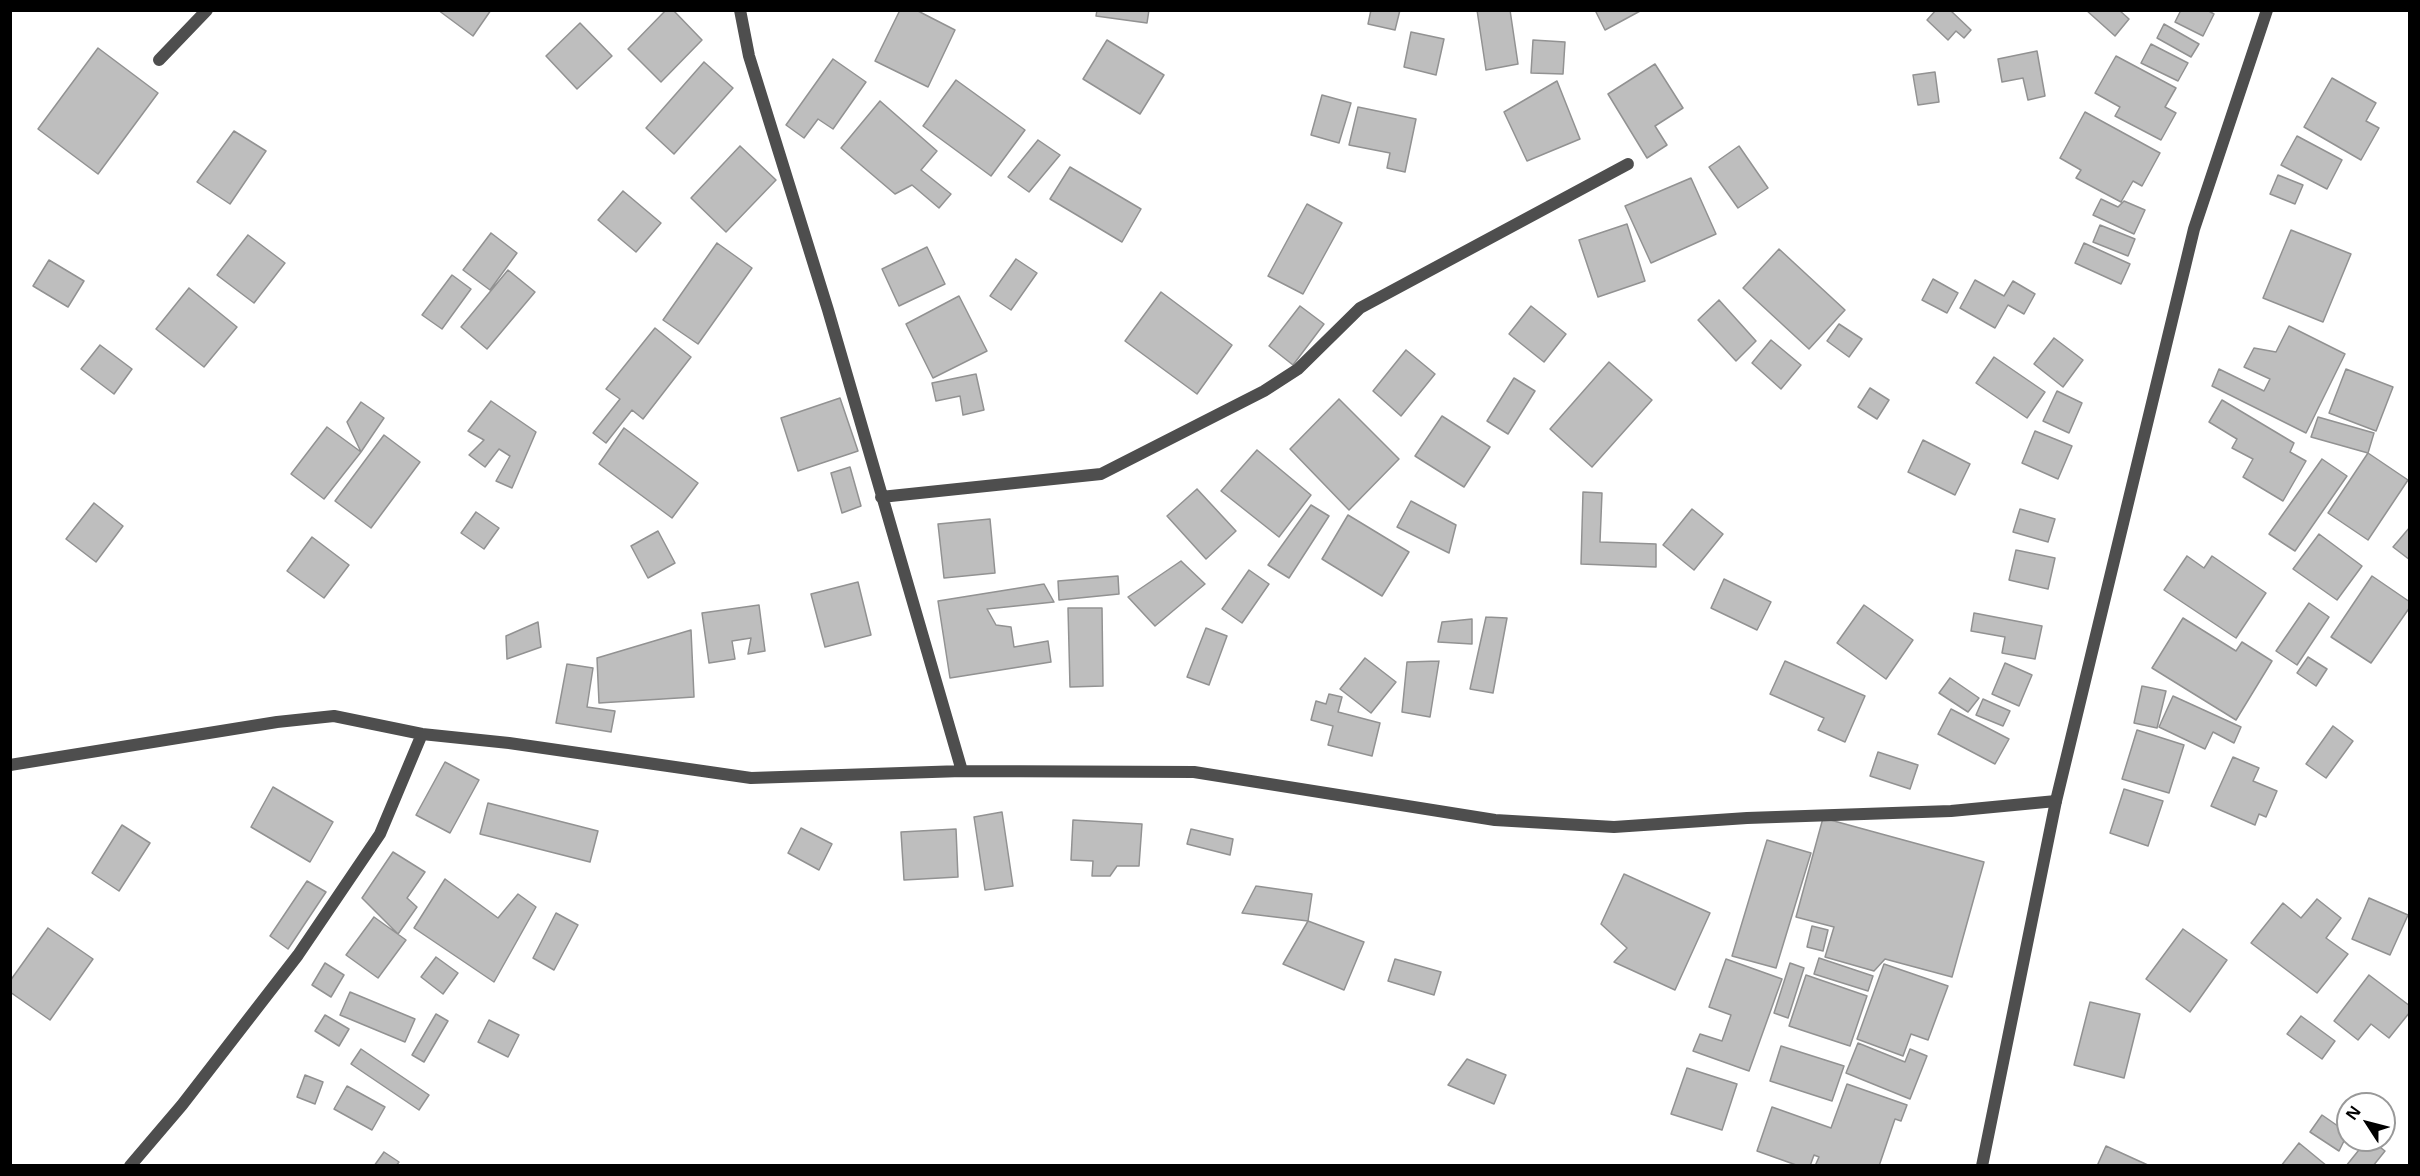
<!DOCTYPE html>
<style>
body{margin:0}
#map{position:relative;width:2420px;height:1176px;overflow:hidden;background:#fff;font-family:"Noto Sans",sans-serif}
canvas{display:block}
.frame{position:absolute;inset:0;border:12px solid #000;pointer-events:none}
.north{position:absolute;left:2336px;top:1092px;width:60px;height:60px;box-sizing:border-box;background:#fff;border:2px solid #999;border-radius:50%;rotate:306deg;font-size:16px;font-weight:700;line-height:24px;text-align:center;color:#000}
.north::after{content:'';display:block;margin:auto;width:21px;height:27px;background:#000;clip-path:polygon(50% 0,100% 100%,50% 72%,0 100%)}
</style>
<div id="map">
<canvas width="2420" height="1176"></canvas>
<div class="frame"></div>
<div class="north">N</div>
</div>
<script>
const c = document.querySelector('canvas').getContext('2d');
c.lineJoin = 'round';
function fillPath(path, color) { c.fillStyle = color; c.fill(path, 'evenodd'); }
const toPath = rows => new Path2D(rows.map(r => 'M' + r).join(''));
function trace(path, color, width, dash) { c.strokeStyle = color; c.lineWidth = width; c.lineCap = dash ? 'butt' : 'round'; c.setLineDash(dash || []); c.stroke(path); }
const building = toPath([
 [438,10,491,10,473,36,438,10],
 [666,10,673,10,702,40,661,82,628,49,666,10],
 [900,10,916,10,955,30,928,87,875,61,900,10],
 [1097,10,1149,10,1147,23,1096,16,1097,10],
 [1371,10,1400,10,1395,30,1368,24,1371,10],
 [1477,10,1510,10,1518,64,1486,70,1477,10],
 [1595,10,1642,10,1605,30,1595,10],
 [1936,10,1950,10,1971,30,1964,38,1956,31,1948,40,1927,20,1936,10],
 [2086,10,2119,10,2129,19,2115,36,2086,10],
 [2181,10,2207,10,2214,14,2203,36,2175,22,2181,10],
 [580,23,612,56,577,89,546,56,580,23],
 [2164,24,2199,44,2191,57,2157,38,2164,24],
 [1411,32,1444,39,1436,75,1404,67,1411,32],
 [1107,40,1164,75,1140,114,1083,79,1107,40],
 [1533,40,1565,42,1563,74,1531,73,1533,40],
 [2151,44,2188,63,2178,81,2141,63,2151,44],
 [98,48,158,93,98,174,38,129,98,48],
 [2037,51,2045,96,2028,100,2023,78,2002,82,1998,59,2037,51],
 [2116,56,2176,88,2165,107,2176,113,2161,140,2115,116,2120,107,2095,93,2116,56],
 [833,59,866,82,833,129,818,119,804,138,786,125,833,59],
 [704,62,733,88,674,154,646,128,704,62],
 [1655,64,1683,108,1655,126,1667,145,1647,158,1608,94,1655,64],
 [1935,72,1939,102,1918,105,1913,75,1935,72],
 [2332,78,2376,103,2366,121,2379,128,2361,160,2304,127,2332,78],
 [956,80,1025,130,991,176,923,126,956,80],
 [1557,81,1580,139,1527,161,1504,112,1557,81],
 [1322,95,1351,103,1339,143,1311,135,1322,95],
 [880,101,937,151,921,170,951,194,939,208,912,185,895,194,841,148,880,101],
 [1358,107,1416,119,1405,172,1387,168,1390,153,1349,145,1358,107],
 [2085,112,2160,153,2142,186,2133,181,2121,202,2076,178,2081,170,2060,158,2085,112],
 [234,131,266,151,230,204,197,182,234,131],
 [2297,136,2342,160,2327,189,2281,165,2297,136],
 [1038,140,1060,155,1029,192,1008,177,1038,140],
 [740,146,776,180,726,232,691,198,740,146],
 [1739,146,1768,188,1738,208,1709,167,1739,146],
 [1070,167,1141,209,1122,242,1050,199,1070,167],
 [2278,175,2303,185,2295,204,2270,194,2278,175],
 [1691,178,1716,234,1651,263,1625,206,1691,178],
 [623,191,661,223,636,252,598,220,623,191],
 [2101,199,2118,207,2124,201,2145,210,2134,234,2093,215,2101,199],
 [1307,204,1342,223,1303,294,1268,276,1307,204],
 [1627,224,1645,281,1598,297,1579,240,1627,224],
 [2100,225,2135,239,2128,256,2093,242,2100,225],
 [2291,230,2351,254,2323,322,2263,298,2291,230],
 [491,233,517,253,490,290,463,270,491,233],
 [248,235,285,263,254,303,217,275,248,235],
 [717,243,752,268,698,344,663,320,717,243],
 [2084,243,2130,264,2121,284,2075,263,2084,243],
 [927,247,945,284,899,306,882,269,927,247],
 [1779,249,1845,310,1809,349,1743,288,1779,249],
 [1016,259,1037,273,1011,310,990,296,1016,259],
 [49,260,84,281,68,307,33,286,49,260],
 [508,270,535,292,487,349,461,327,508,270],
 [452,275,471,289,442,329,422,315,452,275],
 [1933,279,1958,293,1947,313,1922,300,1933,279],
 [1975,280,2004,296,2013,281,2035,294,2024,314,2008,305,1995,328,1960,308,1975,280],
 [189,288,237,327,204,367,156,329,189,288],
 [1161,292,1232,345,1197,394,1125,341,1161,292],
 [959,296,987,351,933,378,906,324,959,296],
 [1719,300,1756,341,1736,361,1698,320,1719,300],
 [1300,306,1324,324,1293,365,1269,346,1300,306],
 [1531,306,1566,334,1544,362,1509,334,1531,306],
 [1839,324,1862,339,1849,357,1827,341,1839,324],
 [2289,326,2345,354,2306,433,2212,386,2219,369,2264,391,2270,379,2244,367,2254,348,2276,352,2289,326],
 [655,328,691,357,643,419,632,410,606,443,593,433,620,399,606,389,655,328],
 [2054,338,2083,360,2063,387,2034,364,2054,338],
 [1771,340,1801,365,1781,389,1752,363,1771,340],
 [100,345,132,369,114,394,81,369,100,345],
 [1406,350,1435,374,1401,416,1373,391,1406,350],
 [1994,357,2045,392,2027,418,1976,383,1994,357],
 [1609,362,1652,400,1592,467,1550,429,1609,362],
 [2346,369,2393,387,2376,431,2329,413,2346,369],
 [976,374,984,410,963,415,960,396,936,401,932,383,976,374],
 [1514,378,1535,391,1508,434,1487,421,1514,378],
 [1870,388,1889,400,1877,419,1858,407,1870,388],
 [2057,391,2082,403,2069,433,2043,421,2057,391],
 [840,398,858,451,798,471,781,418,840,398],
 [1339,399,1399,459,1349,510,1290,449,1339,399],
 [2222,400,2294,443,2290,452,2306,461,2283,501,2243,477,2253,459,2232,448,2237,439,2209,422,2222,400],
 [491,401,536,432,512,488,496,481,510,456,499,449,485,467,469,455,484,440,468,431,491,401],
 [361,402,384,418,361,452,347,422,361,402],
 [1442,416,1490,447,1464,487,1415,456,1442,416],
 [2318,417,2374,433,2368,453,2311,437,2318,417],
 [327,427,361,452,324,499,291,474,327,427],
 [624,428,698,483,672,518,599,464,624,428],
 [2035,431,2072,446,2058,479,2022,463,2035,431],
 [384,435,420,462,371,528,335,501,384,435],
 [1923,440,1970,464,1955,495,1908,472,1923,440],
 [1257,450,1311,495,1279,537,1221,491,1257,450],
 [2368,453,2408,480,2368,540,2328,513,2368,453],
 [2322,459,2347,476,2295,551,2269,534,2322,459],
 [850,467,861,506,842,513,831,473,850,467],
 [1197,489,1236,531,1206,559,1167,516,1197,489],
 [1583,492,1602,493,1600,542,1656,544,1656,567,1581,564,1583,492],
 [1411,501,1456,525,1449,553,1397,527,1411,501],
 [94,503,123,526,96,562,66,539,94,503],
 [1311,505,1329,516,1289,578,1268,565,1311,505],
 [1692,509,1723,534,1694,570,1663,545,1692,509],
 [2020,509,2055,519,2048,542,2013,532,2020,509],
 [476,512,499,528,484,549,461,533,476,512],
 [1348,515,1409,552,1382,596,1322,559,1348,515],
 [990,519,995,573,944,578,938,524,990,519],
 [2410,527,2410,560,2393,547,2410,527],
 [658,531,675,563,648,578,631,546,658,531],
 [2319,534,2362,566,2337,600,2293,569,2319,534],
 [312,537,349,565,324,598,287,571,312,537],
 [2016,550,2055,558,2048,589,2009,580,2016,550],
 [2187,556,2204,568,2212,556,2266,593,2236,638,2164,590,2187,556],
 [1181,561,1205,584,1155,626,1128,597,1181,561],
 [1249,570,1269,584,1242,623,1222,609,1249,570],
 [1118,576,1119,594,1059,600,1058,581,1118,576],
 [2372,576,2410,602,2410,607,2371,663,2331,637,2372,576],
 [1724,579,1771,602,1757,630,1711,608,1724,579],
 [858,582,871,635,825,647,811,594,858,582],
 [1044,584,1054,602,987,609,996,625,1011,627,1014,647,1048,641,1051,662,950,678,938,601,1044,584],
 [2309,603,2329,617,2297,665,2276,651,2309,603],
 [759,605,765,651,748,654,751,638,732,641,735,659,709,663,702,613,759,605],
 [1864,605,1913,640,1886,679,1837,643,1864,605],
 [1068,608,1102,608,1103,686,1070,687,1068,608],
 [1974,613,2042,626,2035,659,2002,653,2005,637,1971,631,1974,613],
 [1486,617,1507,618,1493,693,1470,689,1486,617],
 [2183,618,2236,651,2242,642,2272,661,2236,720,2152,668,2183,618],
 [1472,619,1472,644,1438,642,1442,622,1472,619],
 [538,622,541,647,507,659,506,636,538,622],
 [1206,628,1227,636,1209,685,1187,677,1206,628],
 [691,630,694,697,599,703,597,658,691,630],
 [2308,657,2327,669,2316,686,2297,673,2308,657],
 [1365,658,1396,682,1371,713,1340,689,1365,658],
 [1439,661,1430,717,1402,712,1407,662,1439,661],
 [1785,661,1865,696,1845,742,1818,730,1824,718,1770,694,1785,661],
 [2005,663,2032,675,2019,706,1992,694,2005,663],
 [567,664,593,668,587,707,615,711,611,732,556,723,567,664],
 [1950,678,1979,698,1968,712,1939,693,1950,678],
 [2142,686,2166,691,2157,728,2134,723,2142,686],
 [1329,694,1342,697,1338,712,1380,723,1372,756,1328,745,1333,726,1311,720,1316,701,1326,704,1329,694],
 [2173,696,2241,727,2234,743,2213,732,2205,749,2159,727,2173,696],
 [1983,699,2010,711,2003,726,1976,715,1983,699],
 [1951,709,2009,739,1995,764,1938,734,1951,709],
 [2333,726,2353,741,2326,778,2306,764,2333,726],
 [2137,730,2184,745,2169,793,2122,779,2137,730],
 [1878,752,1918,765,1910,789,1870,776,1878,752],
 [2233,757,2259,768,2253,781,2277,791,2266,817,2259,814,2255,825,2211,806,2233,757],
 [445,762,479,780,450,833,416,815,445,762],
 [273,787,333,822,310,862,251,827,273,787],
 [2124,789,2163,801,2148,846,2110,833,2124,789],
 [488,803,598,831,590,862,480,834,488,803],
 [1002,812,1013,886,985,890,974,817,1002,812],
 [1823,818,1984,862,1952,977,1885,959,1874,971,1825,957,1834,927,1796,917,1823,818],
 [1073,820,1142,824,1139,866,1117,866,1110,876,1092,876,1093,861,1071,860,1073,820],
 [122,825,150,843,119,891,92,873,122,825],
 [801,828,832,844,819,870,788,853,801,828],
 [956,829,958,877,904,880,901,832,956,829],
 [1191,829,1233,839,1230,855,1187,844,1191,829],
 [1767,840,1811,853,1776,968,1732,956,1767,840],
 [393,852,425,872,407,898,417,907,398,934,362,898,393,852],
 [1624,874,1710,913,1675,990,1614,962,1627,948,1601,924,1624,874],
 [445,879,498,918,518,894,536,907,494,982,414,928,445,879],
 [307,881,326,892,288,949,270,936,307,881],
 [1256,886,1312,894,1308,921,1242,913,1256,886],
 [2369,898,2408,915,2390,955,2352,939,2369,898],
 [2317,899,2341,918,2326,938,2348,954,2317,993,2251,943,2283,903,2301,918,2317,899],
 [556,913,578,925,554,970,533,958,556,913],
 [374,917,406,940,378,978,346,955,374,917],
 [1308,921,1364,942,1344,990,1283,964,1308,921],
 [1812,926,1828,930,1823,951,1807,947,1812,926],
 [48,928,93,959,50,1020,10,992,10,981,48,928],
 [2183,929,2227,960,2190,1012,2146,979,2183,929],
 [436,957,458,973,443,994,421,977,436,957],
 [1819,958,1873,976,1868,991,1814,974,1819,958],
 [1395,959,1441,972,1434,995,1388,981,1395,959],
 [1726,959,1782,979,1749,1071,1693,1051,1700,1034,1722,1041,1731,1015,1709,1007,1726,959],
 [325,963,344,975,331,997,312,985,325,963],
 [1790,963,1804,968,1788,1018,1774,1013,1790,963],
 [1884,964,1948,986,1928,1040,1911,1034,1903,1056,1857,1039,1884,964],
 [1806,975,1867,996,1850,1046,1789,1026,1806,975],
 [2369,975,2410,1006,2410,1012,2389,1038,2371,1024,2358,1040,2334,1021,2369,975],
 [350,992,415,1019,405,1042,340,1015,350,992],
 [2090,1002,2140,1014,2124,1078,2074,1065,2090,1002],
 [436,1014,448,1021,424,1062,412,1055,436,1014],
 [325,1015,349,1029,339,1046,315,1031,325,1015],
 [2301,1016,2335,1041,2322,1059,2287,1034,2301,1016],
 [489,1020,519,1035,508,1057,478,1042,489,1020],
 [1858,1043,1905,1062,1910,1049,1927,1056,1910,1099,1846,1073,1858,1043],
 [1781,1046,1844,1066,1832,1101,1770,1081,1781,1046],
 [361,1049,429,1095,419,1110,351,1064,361,1049],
 [1467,1059,1506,1075,1494,1104,1448,1085,1467,1059],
 [1687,1068,1737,1084,1722,1130,1671,1114,1687,1068],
 [305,1075,323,1082,315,1104,297,1097,305,1075],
 [1847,1084,1907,1105,1901,1121,1895,1119,1879,1166,1815,1166,1819,1157,1814,1155,1810,1166,1799,1166,1757,1151,1772,1107,1831,1128,1847,1084],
 [347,1086,385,1107,372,1130,334,1109,347,1086],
 [2322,1115,2348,1133,2339,1151,2310,1132,2322,1115],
 [2367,1140,2371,1140,2385,1151,2373,1166,2346,1166,2367,1140],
 [2299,1143,2327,1166,2281,1166,2299,1143],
 [2106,1146,2150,1166,2097,1166,2106,1146],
 [384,1152,399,1162,396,1166,374,1166,384,1152]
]);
fillPath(building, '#bebebe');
trace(building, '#929292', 1.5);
trace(toPath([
 [740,10,749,56,828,310,962,771],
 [159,60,207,10],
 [881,497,1101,474,1264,391,1298,369,1360,308,1628,164],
 [10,765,277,722,334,716,422,734,509,743,751,778,962,771,1194,772,1495,820,1614,827,1747,818,1951,811,2056,801],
 [130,1166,182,1105,298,955,380,834,422,734]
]), '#4e4e4e', 12);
trace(toPath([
 [1982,1166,2056,801,2194,229,2267,10]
]), '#4e4e4e', 12);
</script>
